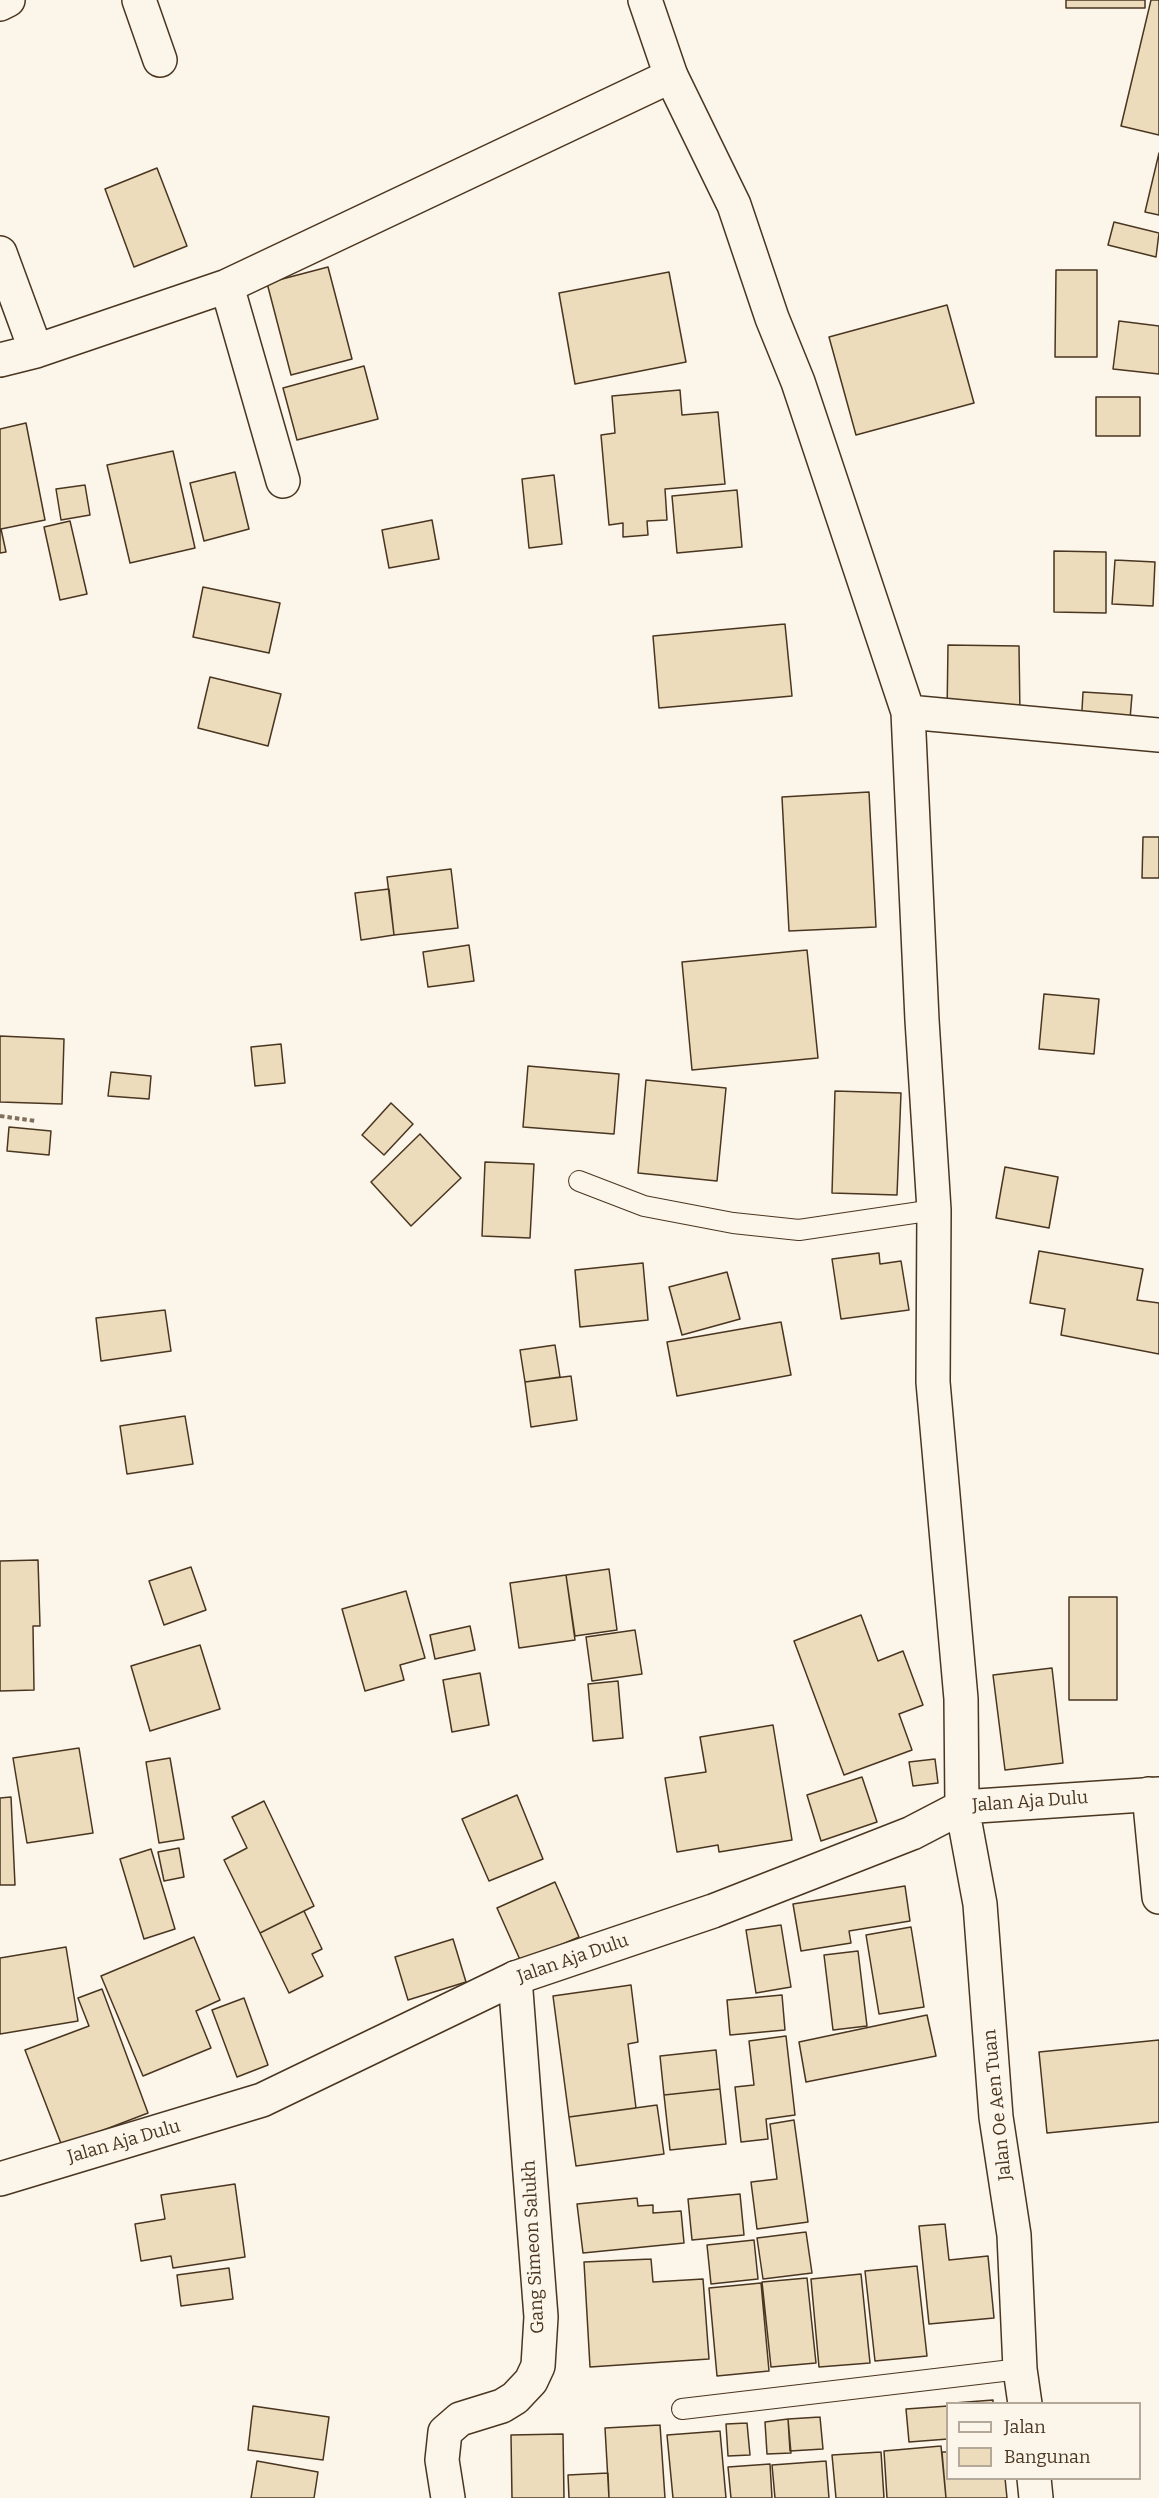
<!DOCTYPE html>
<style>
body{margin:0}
#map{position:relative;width:1159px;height:2498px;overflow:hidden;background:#fbf6e9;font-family:Bitter,serif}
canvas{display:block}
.legend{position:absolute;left:946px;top:2402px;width:195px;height:78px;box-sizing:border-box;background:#fbf6e9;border:2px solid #b4a999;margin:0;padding:8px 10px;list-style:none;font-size:18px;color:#4a3520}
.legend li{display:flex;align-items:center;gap:12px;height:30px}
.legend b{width:30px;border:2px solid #b4a999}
</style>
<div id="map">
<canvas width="1159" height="2498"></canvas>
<ul class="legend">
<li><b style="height:8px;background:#fbf6e9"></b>Jalan</li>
<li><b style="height:16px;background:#ecdcbc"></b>Bangunan</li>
</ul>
</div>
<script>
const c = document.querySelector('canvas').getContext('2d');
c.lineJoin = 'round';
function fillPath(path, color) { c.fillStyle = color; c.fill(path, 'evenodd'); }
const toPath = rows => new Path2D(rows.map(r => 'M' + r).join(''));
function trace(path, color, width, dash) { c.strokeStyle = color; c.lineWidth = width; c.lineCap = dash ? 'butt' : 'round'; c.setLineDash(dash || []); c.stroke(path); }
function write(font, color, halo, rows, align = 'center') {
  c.font = font + ' Bitter,serif'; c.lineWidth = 4.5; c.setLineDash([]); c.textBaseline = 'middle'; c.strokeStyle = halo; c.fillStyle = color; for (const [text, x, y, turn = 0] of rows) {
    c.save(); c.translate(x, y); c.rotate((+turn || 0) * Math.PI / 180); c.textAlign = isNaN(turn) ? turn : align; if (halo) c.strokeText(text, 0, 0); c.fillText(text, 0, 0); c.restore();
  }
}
const building = toPath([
 [1066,0,1145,0,1145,8,1066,8,1066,0],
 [1151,0,1159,0,1159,135,1121,126,1151,0],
 [1159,153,1159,215,1145,212,1159,153],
 [157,168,187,246,134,267,105,189,157,168],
 [1114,222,1159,233,1156,257,1108,245,1114,222],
 [328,267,352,359,291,375,267,283,328,267],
 [1056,270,1097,270,1097,357,1055,357,1056,270],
 [669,272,686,362,575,384,559,293,669,272],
 [947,305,974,403,856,435,829,337,947,305],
 [1119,321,1159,326,1159,374,1113,369,1119,321],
 [364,366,378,419,297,440,283,388,364,366],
 [680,390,682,415,718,412,725,484,665,489,667,520,647,521,648,535,623,537,623,523,609,525,601,435,615,433,612,396,680,390],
 [1096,397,1140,397,1140,436,1096,436,1096,397],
 [26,423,45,520,1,529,6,552,0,553,0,429,26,423],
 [173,451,195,548,130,563,107,465,173,451],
 [235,472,249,529,204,541,190,483,235,472],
 [554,475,562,544,529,548,522,479,554,475],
 [85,485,90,515,61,520,56,489,85,485],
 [737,490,742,547,677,553,672,496,737,490],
 [432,520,439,559,389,568,382,530,432,520],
 [70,521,87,594,60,600,44,527,70,521],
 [1054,551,1106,552,1106,613,1054,612,1054,551],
 [1115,560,1155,562,1153,606,1112,604,1115,560],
 [203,587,280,603,269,653,193,637,203,587],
 [785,624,792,696,659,708,653,636,785,624],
 [948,645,1019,646,1020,715,947,715,948,645],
 [210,677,281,694,268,746,198,728,210,677],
 [1083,692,1132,695,1129,731,1081,728,1083,692],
 [869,792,876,927,789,931,782,797,869,792],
 [1143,837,1159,837,1159,878,1142,878,1143,837],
 [451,869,458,928,394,935,387,877,451,869],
 [389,889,394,935,361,940,355,893,389,889],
 [469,945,474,981,428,987,423,952,469,945],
 [807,950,818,1058,692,1070,682,962,807,950],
 [1044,994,1099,999,1094,1054,1039,1049,1044,994],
 [0,1036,64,1039,62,1104,0,1102,0,1036],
 [281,1044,285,1083,255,1086,251,1047,281,1044],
 [528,1066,619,1074,614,1134,523,1127,528,1066],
 [111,1072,151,1076,149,1099,108,1096,111,1072],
 [646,1080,726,1088,717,1181,638,1173,646,1080],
 [835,1091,901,1093,897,1195,832,1193,835,1091],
 [391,1103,413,1124,384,1155,362,1135,391,1103],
 [9,1127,51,1131,49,1155,7,1151,9,1127],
 [420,1134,461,1178,411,1226,371,1182,420,1134],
 [485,1162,534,1164,530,1238,482,1236,485,1162],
 [1005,1167,1058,1177,1049,1228,996,1218,1005,1167],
 [1039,1251,1143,1269,1137,1300,1159,1303,1159,1354,1061,1335,1065,1309,1030,1303,1039,1251],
 [879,1253,880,1264,901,1261,909,1310,841,1319,832,1259,879,1253],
 [643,1263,648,1320,580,1327,575,1270,643,1263],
 [727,1272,740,1319,682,1335,669,1287,727,1272],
 [165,1310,171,1351,101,1361,96,1318,165,1310],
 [781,1322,791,1375,677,1396,667,1342,781,1322],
 [555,1345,560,1377,525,1382,520,1350,555,1345],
 [571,1376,577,1420,531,1427,525,1382,571,1376],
 [185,1416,193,1464,127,1474,120,1426,185,1416],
 [38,1560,40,1626,33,1626,34,1690,0,1691,0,1561,38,1560],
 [191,1567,206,1610,164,1625,149,1581,191,1567],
 [609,1569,617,1630,575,1636,566,1575,609,1569],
 [566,1575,575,1640,519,1648,510,1583,566,1575],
 [406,1591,425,1658,400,1665,404,1680,365,1691,342,1609,406,1591],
 [1069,1597,1117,1597,1117,1700,1069,1700,1069,1597],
 [861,1615,878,1661,903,1651,923,1705,899,1714,912,1750,844,1775,794,1641,861,1615],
 [470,1626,475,1650,435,1659,430,1635,470,1626],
 [635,1630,642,1674,592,1681,586,1637,635,1630],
 [200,1645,220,1709,150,1731,131,1666,200,1645],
 [1052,1668,1063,1763,1005,1770,993,1675,1052,1668],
 [480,1673,489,1725,452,1732,443,1680,480,1673],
 [618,1681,623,1738,593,1741,588,1684,618,1681],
 [773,1725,792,1840,719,1852,718,1845,677,1852,665,1778,706,1772,700,1737,773,1725],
 [79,1748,93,1833,27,1843,13,1758,79,1748],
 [170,1758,184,1839,159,1843,146,1762,170,1758],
 [935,1759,938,1783,913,1786,909,1762,935,1759],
 [862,1777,877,1822,821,1841,807,1795,862,1777],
 [517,1795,543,1859,489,1881,462,1819,517,1795],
 [11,1797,15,1885,0,1885,0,1798,11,1797],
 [264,1801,314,1906,260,1933,224,1860,247,1848,232,1817,264,1801],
 [179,1848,184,1877,164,1881,158,1852,179,1848],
 [151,1849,175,1929,144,1939,120,1859,151,1849],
 [555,1882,579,1937,521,1962,497,1908,555,1882],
 [905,1886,910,1921,849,1931,851,1943,801,1951,793,1904,905,1886],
 [304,1911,322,1949,312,1954,323,1976,289,1993,260,1933,304,1911],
 [781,1925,791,1987,756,1993,746,1930,781,1925],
 [911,1927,924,2007,879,2014,866,1935,911,1927],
 [194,1937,220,2000,196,2011,211,2048,143,2076,101,1976,194,1937],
 [453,1939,466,1982,408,2000,395,1957,453,1939],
 [66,1947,78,2021,0,2034,0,1958,66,1947],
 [858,1951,867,2026,833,2030,824,1955,858,1951],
 [631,1985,638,2042,628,2044,636,2108,569,2117,553,1996,631,1985],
 [102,1989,148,2113,62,2146,25,2050,89,2026,78,1998,102,1989],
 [782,1995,785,2030,730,2035,727,2000,782,1995],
 [244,1998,268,2065,237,2077,212,2010,244,1998],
 [927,2015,936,2056,806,2082,799,2042,927,2015],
 [786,2036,795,2115,766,2119,768,2139,741,2142,735,2087,754,2085,749,2041,786,2036],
 [1159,2040,1159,2122,1047,2133,1039,2052,1159,2040],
 [716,2050,720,2089,664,2095,660,2056,716,2050],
 [720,2089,726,2144,670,2150,664,2095,720,2089],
 [657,2105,664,2154,576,2166,569,2117,657,2105],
 [794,2120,808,2222,757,2229,751,2182,777,2179,770,2124,794,2120],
 [235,2184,245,2257,173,2268,171,2256,141,2261,135,2224,165,2219,161,2195,235,2184],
 [740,2194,744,2235,692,2240,688,2199,740,2194],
 [637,2198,638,2206,653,2205,653,2213,681,2211,684,2243,583,2253,577,2204,637,2198],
 [945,2224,949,2260,988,2256,994,2318,929,2324,919,2226,945,2224],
 [806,2232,812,2273,763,2279,757,2238,806,2232],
 [754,2240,758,2279,711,2284,707,2245,754,2240],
 [651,2259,653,2282,703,2279,709,2359,590,2367,584,2262,651,2259],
 [917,2266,927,2356,875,2361,865,2271,917,2266],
 [229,2268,233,2299,181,2306,177,2275,229,2268],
 [861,2274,870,2363,819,2367,811,2279,861,2274],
 [807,2278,816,2363,771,2367,762,2282,807,2278],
 [761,2283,769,2371,717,2376,709,2288,761,2283],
 [993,2400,993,2404,954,2404,954,2403,993,2400],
 [253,2406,329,2417,323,2460,248,2450,253,2406],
 [948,2406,948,2439,909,2442,906,2409,948,2406],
 [820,2417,823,2449,790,2451,788,2419,820,2417],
 [788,2419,791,2453,767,2454,765,2422,788,2419],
 [747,2423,750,2455,728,2456,726,2424,747,2423],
 [660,2425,665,2498,609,2498,605,2428,660,2425],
 [720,2431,726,2498,673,2498,667,2435,720,2431],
 [563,2434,564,2498,512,2498,511,2435,563,2434],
 [941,2446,946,2498,887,2498,884,2451,941,2446],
 [881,2452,884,2498,836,2498,832,2455,881,2452],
 [942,2452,948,2452,948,2478,1005,2478,1007,2498,946,2498,942,2452],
 [257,2461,318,2472,314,2498,251,2498,257,2461],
 [826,2461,829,2498,775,2498,772,2465,826,2461],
 [770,2464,772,2498,731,2498,728,2467,770,2464],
 [608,2473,609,2498,569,2498,568,2475,608,2473]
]);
fillPath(building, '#ecdcbc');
trace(building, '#4a3520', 1.5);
const lane = toPath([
 [579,1181,644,1206,733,1223,799,1230,934,1210],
 [682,2409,1020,2369]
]);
const street = toPath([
 [139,0,160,60],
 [0,4,8,0],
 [0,253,36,351],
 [227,286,283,481],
 [0,360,36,351,227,286,671,76],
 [1149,1794,1159,1897],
 [448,2498,442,2460,445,2432,460,2419,502,2406,515,2398,531,2381,538,2366,541,2317,515,1978]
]);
const secondary = toPath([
 [645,0,671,76,734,205,772,318,798,382,908,712,922,1020,934,1210,933,1382,961,1699,962,1807,980,1904,996,2117,1014,2235,1020,2369,1025,2404],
 [908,712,1159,735],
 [0,2179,262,2100,515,1978,713,1911,912,1833,962,1807,1159,1794],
 [1034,2478,1036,2498]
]);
trace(lane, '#4a3520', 22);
trace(street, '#4a3520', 36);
trace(secondary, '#4a3520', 36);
trace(toPath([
 [0,1116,36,1121]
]), '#7f6f5c', 4, [4.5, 3]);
trace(lane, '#fbf6e9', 20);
trace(street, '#fbf6e9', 33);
trace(secondary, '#fbf6e9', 33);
write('18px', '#4a3520', '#fbf6e9', [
 ["Jalan Aja Dulu",1030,1802,-4],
 ["Jalan Aja Dulu",573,1959,-19],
 ["Jalan Oe Aen Tuan",998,2105,-96],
 ["Jalan Aja Dulu",124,2142,-16],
 ["Gang Simeon Salukh",534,2247,-93]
]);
</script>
